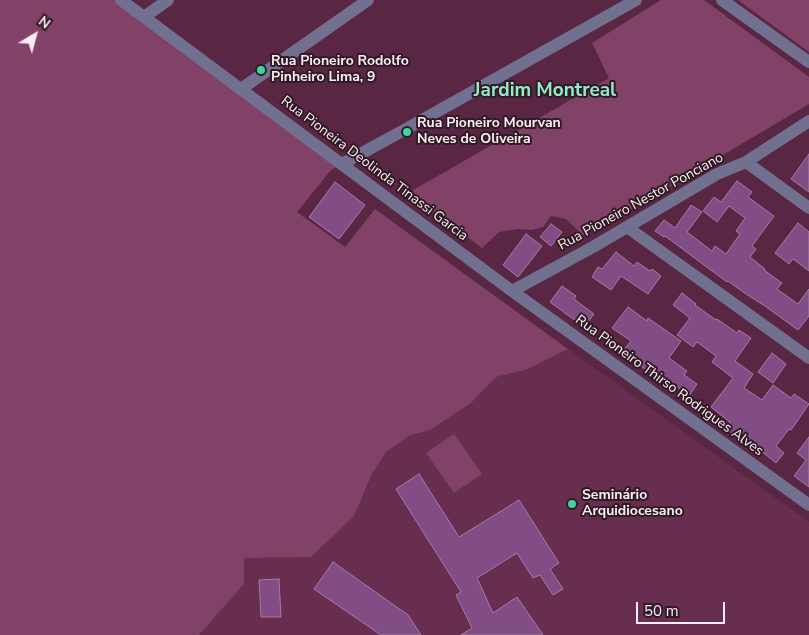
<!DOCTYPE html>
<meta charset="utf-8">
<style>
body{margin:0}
#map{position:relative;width:809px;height:635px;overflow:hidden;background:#592744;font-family:"Nunito Sans",sans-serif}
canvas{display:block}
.north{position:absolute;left:10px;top:10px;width:50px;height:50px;-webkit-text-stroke:4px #311a26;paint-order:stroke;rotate:37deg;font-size:14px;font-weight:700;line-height:20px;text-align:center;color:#fbeef4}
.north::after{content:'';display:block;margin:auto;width:18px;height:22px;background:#fbeef4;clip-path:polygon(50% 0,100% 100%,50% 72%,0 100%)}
.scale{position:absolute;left:636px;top:602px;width:89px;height:22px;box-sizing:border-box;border:2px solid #fbeef4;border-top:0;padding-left:6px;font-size:15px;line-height:18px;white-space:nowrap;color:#fbeef4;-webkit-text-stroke:4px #311a26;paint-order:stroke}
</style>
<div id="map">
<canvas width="809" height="635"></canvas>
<div class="north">N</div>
<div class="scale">50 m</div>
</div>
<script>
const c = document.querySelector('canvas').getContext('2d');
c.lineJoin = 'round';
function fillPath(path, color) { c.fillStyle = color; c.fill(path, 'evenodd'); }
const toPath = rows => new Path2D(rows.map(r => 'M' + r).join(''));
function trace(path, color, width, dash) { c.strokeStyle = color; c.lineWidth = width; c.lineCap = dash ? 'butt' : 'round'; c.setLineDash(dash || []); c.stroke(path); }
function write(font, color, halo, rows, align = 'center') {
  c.font = font + ' "Nunito Sans",sans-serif'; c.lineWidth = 4; c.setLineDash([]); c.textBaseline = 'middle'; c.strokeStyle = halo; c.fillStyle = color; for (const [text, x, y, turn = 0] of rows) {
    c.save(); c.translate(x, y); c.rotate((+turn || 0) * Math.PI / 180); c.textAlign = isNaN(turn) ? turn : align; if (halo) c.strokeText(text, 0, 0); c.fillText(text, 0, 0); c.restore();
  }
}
fillPath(toPath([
 [568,349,809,522,809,635,199,635,243,584,244,558,311,557,365,492,372,474,386,452,409,436,430,430,471,403,496,377,528,369]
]), '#672e4f');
fillPath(toPath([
 [0,0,123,0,342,164,331,170,297,212,345,247,375,209,568,349,528,369,496,377,471,403,430,430,409,436,386,452,372,474,354,516,311,557,244,558,244,584,199,635,0,635],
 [661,0,704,0,809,77,809,104,620,216,583,235,566,219,551,216,543,227,532,230,518,229,499,232,482,248,408,193,609,78,592,43],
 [738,0,809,0,809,52],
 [454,434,482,474,454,493,426,453]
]), '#824267');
const building = toPath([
 [809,154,809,192,791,179,809,154],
 [737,181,752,192,748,197,774,216,752,246,756,249,750,257,765,269,764,270,782,283,777,289,798,304,809,289,809,316,798,330,765,306,746,294,728,281,727,282,665,236,664,237,655,231,664,220,675,228,691,205,702,212,687,232,712,251,715,246,726,254,740,234,736,231,745,218,729,206,717,222,703,211,714,197,721,202,737,181],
 [335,182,365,205,339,239,309,217,335,182],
 [798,223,809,232,809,271,793,259,789,264,775,253,798,223],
 [551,224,562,232,551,246,540,237,551,224],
 [526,234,542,246,518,277,503,265,526,234],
 [616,252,634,266,637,262,650,271,652,269,661,276,648,294,621,276,611,290,592,277,598,267,602,269,616,252],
 [562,286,576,296,574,299,594,314,584,327,550,302,562,286],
 [682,293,696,304,695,305,716,320,717,319,737,333,739,330,751,338,735,361,753,374,744,388,762,400,773,385,791,398,794,394,809,404,791,430,789,429,776,446,784,453,776,463,760,450,761,449,739,432,736,436,725,428,730,422,711,407,733,378,712,362,716,356,697,342,693,347,677,335,690,318,673,305,682,293],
 [628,307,647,321,648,318,681,341,669,358,687,371,684,375,697,384,689,396,676,386,673,390,622,352,631,341,612,328,628,307],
 [772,353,786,364,773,383,758,372,772,353],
 [809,437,809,487,794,476,806,460,797,453,809,437],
 [419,474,459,537,519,500,559,563,550,569,563,589,553,595,540,575,533,578,517,553,477,578,493,613,517,597,543,635,461,635,472,628,456,595,461,592,396,489,419,474],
 [333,562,408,615,421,635,381,635,314,589,333,562],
 [279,579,281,617,261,617,259,580,279,579]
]);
fillPath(building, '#824c84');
trace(building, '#a67aa7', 1);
trace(toPath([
 [121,0,512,291,809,505],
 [722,0,809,62],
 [144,17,168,0],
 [241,89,368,0],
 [746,162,809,208],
 [342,164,406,129,636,0],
 [627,227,809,358],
 [512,291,593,247,717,174,746,162,809,121]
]), '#71708f', 12);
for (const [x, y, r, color] of [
 [261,70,5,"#3fd4a2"],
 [407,132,5,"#3fd4a2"],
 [572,504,5,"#3fd4a2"]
]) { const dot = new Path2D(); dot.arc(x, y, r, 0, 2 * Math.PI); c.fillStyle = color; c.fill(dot); trace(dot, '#311a26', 2); }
write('bold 14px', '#fbeef4', '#311a26', [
 ["Rua Pioneiro Rodolfo",271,62],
 ["Pinheiro Lima, 9",271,78],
 ["Rua Pioneiro Mourvan",417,124],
 ["Neves de Oliveira",417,140],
 ["Seminário",582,496],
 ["Arquidiocesano",582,512]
], 'left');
write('14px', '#fbeef4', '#311a26', [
 ["Rua Pioneira Deolinda Tinassi Garcia",374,169,37],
 ["Rua Pioneiro Nestor Ponciano",641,202,-29],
 ["Rua Pioneiro Thirso Rodrigues Alves",669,386,36]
]);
write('bold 19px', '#93ecc7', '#311a26', [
 ["Jardim Montreal",545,91]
]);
</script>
